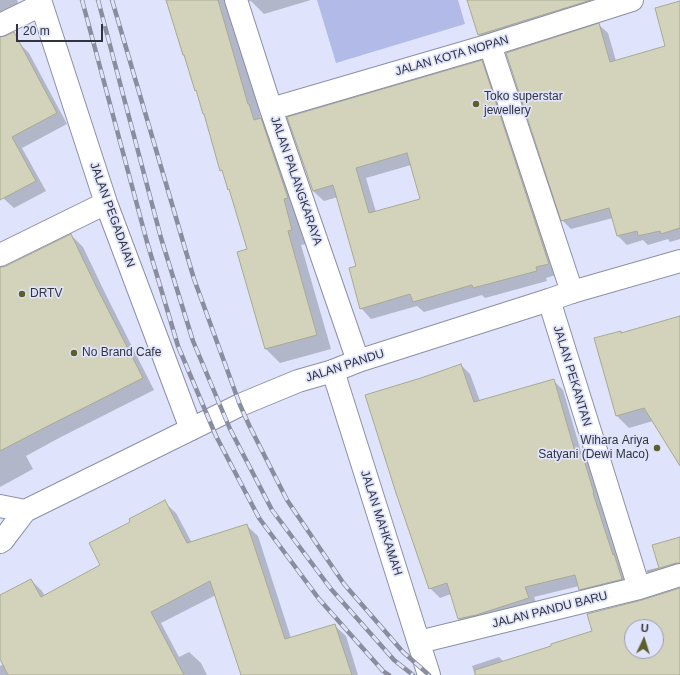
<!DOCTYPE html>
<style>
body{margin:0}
#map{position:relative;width:680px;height:675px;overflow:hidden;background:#dfe4fc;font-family:Helvetica,sans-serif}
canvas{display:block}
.north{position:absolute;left:624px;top:619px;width:40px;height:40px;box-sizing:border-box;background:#dfe4fc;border:1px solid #9a9db0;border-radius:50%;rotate:4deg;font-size:11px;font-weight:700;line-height:16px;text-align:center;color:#32333d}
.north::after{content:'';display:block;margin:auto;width:14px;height:18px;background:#5e5e2a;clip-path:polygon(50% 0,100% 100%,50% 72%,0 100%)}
.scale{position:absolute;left:16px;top:24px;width:87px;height:18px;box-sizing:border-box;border:2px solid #32333d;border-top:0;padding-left:5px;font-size:12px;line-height:14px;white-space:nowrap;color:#32333d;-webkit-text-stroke:3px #dfe4fc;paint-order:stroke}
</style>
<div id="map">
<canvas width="680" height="675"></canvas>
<div class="north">U</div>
<div class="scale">20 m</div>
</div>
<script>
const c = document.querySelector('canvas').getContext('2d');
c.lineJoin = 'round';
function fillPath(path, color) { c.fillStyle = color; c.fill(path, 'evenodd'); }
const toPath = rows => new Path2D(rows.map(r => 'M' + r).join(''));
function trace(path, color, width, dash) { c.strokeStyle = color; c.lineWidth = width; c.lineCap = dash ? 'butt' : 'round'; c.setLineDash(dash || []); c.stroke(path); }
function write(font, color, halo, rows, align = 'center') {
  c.font = font + ' Helvetica,sans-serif'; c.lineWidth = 3.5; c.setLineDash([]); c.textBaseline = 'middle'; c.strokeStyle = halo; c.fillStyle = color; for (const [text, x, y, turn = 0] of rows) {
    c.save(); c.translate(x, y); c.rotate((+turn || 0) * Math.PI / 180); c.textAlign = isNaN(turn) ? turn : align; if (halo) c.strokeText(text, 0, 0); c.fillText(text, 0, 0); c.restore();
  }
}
fillPath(toPath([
 [317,0,458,0,465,24,336,63]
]), '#b2bae8');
fillPath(toPath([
 [0,0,17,0,26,17,0,29],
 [167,0,311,0,264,14,251,1,247,2,235,24,261,118,264,122,274,133,306,244,301,245,331,349,280,363,266,349,239,253,248,250,231,192,229,189,224,173,221,170,198,93,196,90,186,58,183,55],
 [468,0,620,0,493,49,479,35],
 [680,2,680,239,670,242,668,239,648,245,643,240,627,245,618,236,613,218,571,229,562,220,599,25,608,33,616,61,666,47],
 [18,42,29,53,67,124,22,148,46,191,14,208,3,198,0,191,0,52],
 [482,62,492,72,559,274,546,278,547,281,485,298,482,295,424,312,417,306,371,319,361,308,358,266,338,197,324,201,313,191],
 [411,165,421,199,376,212,366,178],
 [71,235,83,247,107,297,154,390,59,438,26,456,33,469,0,487,0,268,6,267],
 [680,317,680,464,653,421,629,428,617,416,620,332,622,334],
 [461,365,470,374,480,401,553,380,563,390,582,455,591,464,631,589,590,599,580,589,579,586,534,597,538,608,469,629,459,619,451,594,440,598,430,588,421,379],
 [164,502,176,513,192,543,246,525,258,536,291,638,334,625,346,636,358,675,242,675,216,595,161,623,179,657,189,652,201,663,207,675,0,675,0,666,4,664,0,653,0,596,31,580,42,591,45,596,102,565,132,522],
 [680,538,680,578,660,584,648,572,660,569,653,545],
 [680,589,680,675,475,675,472,666,499,657,504,662,552,646,593,631,643,601],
 [632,627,656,627,656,651,632,651]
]), '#0003');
const building = toPath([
 [166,0,218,0,248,104,249,104,254,120,261,118,288,198,284,199,292,230,288,231,317,335,265,349,237,252,247,249,229,189,228,190,222,170,220,171,204,114,203,114,196,90,195,91,184,55,183,55,166,0],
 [467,0,591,0,478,35,467,0],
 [680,1,680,228,661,234,660,231,638,236,637,231,617,236,609,208,561,221,506,53,599,23,610,62,665,46,655,8,680,1],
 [14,32,57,113,12,137,36,181,0,200,0,37,5,36,14,32],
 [482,60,549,264,536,267,537,271,473,288,472,285,413,302,410,294,360,309,349,268,356,266,333,185,313,191,287,117,482,60],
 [407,153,420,199,369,213,356,168,407,153],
 [71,234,95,284,143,378,48,426,0,451,0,267,6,266,71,234],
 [680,316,680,466,644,408,616,416,594,338,621,331,621,333,680,316],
 [461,364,474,402,554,379,576,455,582,453,594,493,593,493,613,555,614,554,622,579,623,579,579,590,575,575,525,587,529,598,476,615,458,619,447,583,429,589,396,493,365,395,421,378,461,364],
 [165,500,187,543,247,524,285,639,335,624,352,675,241,675,210,581,151,612,184,675,8,675,0,659,0,595,31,579,41,597,100,565,89,543,130,522,129,519,165,500],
 [680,537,680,563,676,563,647,572,647,571,659,568,652,545,680,537],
 [680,588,680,675,475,675,475,670,551,646,551,644,592,631,587,614,642,600,680,588],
 [632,627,656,627,656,651,632,651,632,627]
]);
fillPath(building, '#d2d3ba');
trace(building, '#a8a991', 1);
const minor = toPath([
 [40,0,106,203,191,429],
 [236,0,271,109,358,361],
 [0,25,41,5],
 [490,45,572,292],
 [271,109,490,45,632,0],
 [0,255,106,203],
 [549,300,639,588],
 [333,371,429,675],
 [419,642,639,588,680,575]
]);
const major = toPath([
 [0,506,25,511],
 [0,542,3,540,9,532,25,511,240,405,298,381,333,371,358,361,549,300,572,292,680,261]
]);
trace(minor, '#8c90a7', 24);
trace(major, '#8c90a7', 24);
trace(minor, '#fff', 22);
trace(major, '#fff', 22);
const rail = toPath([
 [82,0,147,242,178,346,216,436,259,518,319,599,383,671,389,675],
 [98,0,161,238,193,341,230,429,272,510,331,589,394,660,413,675],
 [112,0,194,279,240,405,249,425,287,500,344,584,403,652,429,675]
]);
trace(rail, '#8a8d9e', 4.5);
trace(rail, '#dfe4fc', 3, [9]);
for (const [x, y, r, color] of [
 [476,104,4,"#5e5e2a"],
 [22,294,4,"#5e5e2a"],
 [74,353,4,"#5e5e2a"],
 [657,448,4,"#5e5e2a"]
]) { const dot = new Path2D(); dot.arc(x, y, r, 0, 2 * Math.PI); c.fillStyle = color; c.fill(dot); trace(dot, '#dfe4fc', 1.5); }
write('12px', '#32333d', '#dfe4fc', [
 ["JALAN KOTA NOPAN",452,56,-16],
 ["JALAN PALANGKARAYA",296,181,71],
 ["JALAN PEGADAIAN",112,215,70],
 ["JALAN PANDU",345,366,-18],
 ["JALAN PEKANTAN",572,376,73],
 ["JALAN MAHKAMAH",381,523,72],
 ["JALAN PANDU BARU",550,610,-14]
]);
write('12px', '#32333d', '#dfe4fc', [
 ["Toko superstar",484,97],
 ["jewellery",484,111],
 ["DRTV",30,294],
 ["No Brand Cafe",82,353],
 ["Wihara Ariya",649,441,"right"],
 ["Satyani (Dewi Maco)",649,455,"right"]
], 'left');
</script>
